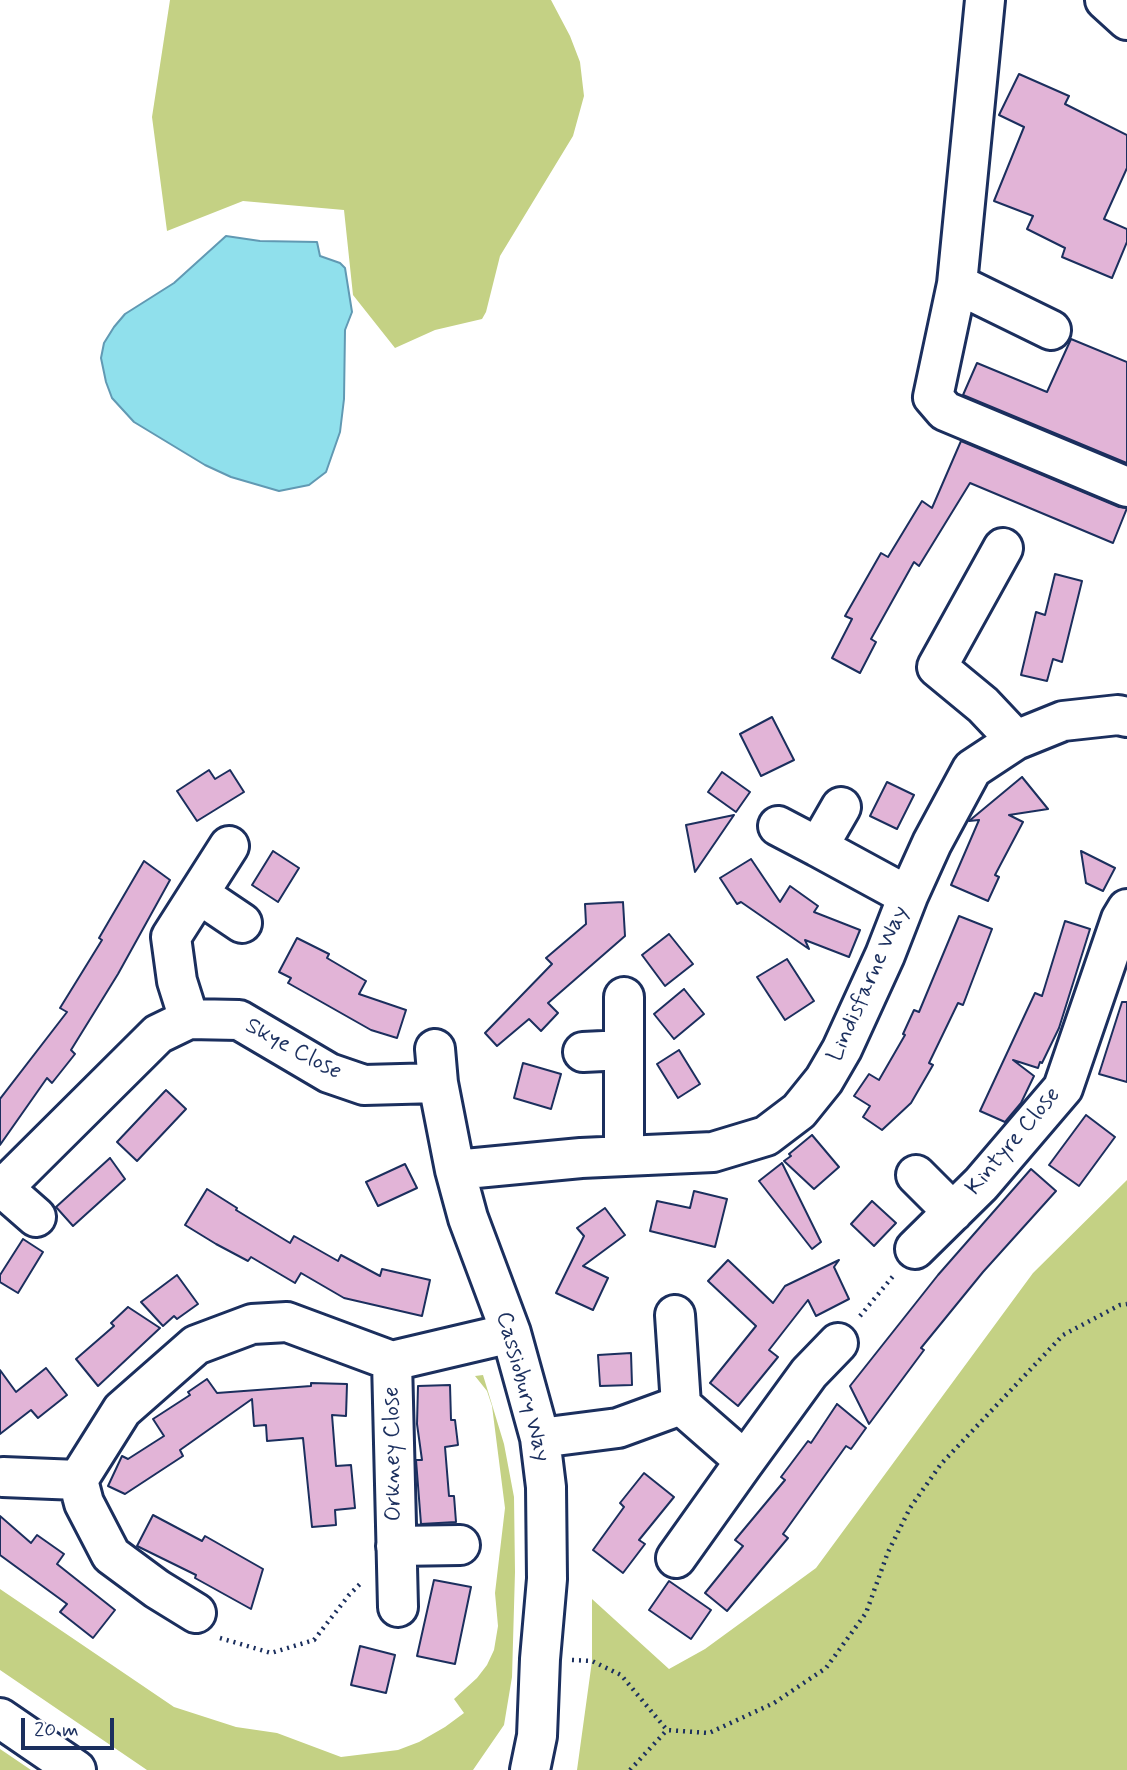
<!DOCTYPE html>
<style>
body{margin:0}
#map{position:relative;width:1127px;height:1770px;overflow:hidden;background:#fff;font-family:Mynerve,sans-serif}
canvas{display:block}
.scale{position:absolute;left:21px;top:1718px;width:93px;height:32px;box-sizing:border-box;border:4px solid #1b2f5e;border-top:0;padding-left:9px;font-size:21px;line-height:24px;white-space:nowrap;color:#1b2f5e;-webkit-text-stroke:5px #fff;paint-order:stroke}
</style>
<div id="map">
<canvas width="1127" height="1770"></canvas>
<div class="scale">20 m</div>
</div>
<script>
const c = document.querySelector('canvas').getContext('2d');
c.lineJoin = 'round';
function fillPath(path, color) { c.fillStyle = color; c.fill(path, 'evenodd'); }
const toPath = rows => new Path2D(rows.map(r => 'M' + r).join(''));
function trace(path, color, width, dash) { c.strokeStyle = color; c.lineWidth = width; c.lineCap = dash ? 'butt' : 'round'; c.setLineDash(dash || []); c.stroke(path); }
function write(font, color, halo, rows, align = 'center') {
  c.font = font + ' Mynerve,sans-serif'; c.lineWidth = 5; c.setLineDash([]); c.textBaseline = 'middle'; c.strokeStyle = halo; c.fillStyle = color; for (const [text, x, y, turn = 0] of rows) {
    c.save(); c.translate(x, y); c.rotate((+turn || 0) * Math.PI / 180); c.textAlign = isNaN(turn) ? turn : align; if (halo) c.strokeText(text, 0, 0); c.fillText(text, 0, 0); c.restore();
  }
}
fillPath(toPath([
 [170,0,551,0,570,36,580,62,584,96,573,136,500,256,486,312,482,319,435,330,395,348,353,295,344,210,243,201,167,231,152,117],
 [1127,1180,1127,1770,577,1770,592,1661,592,1599,669,1669,705,1649,816,1568,1033,1273],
 [483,1375,504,1444,514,1497,515,1572,512,1677,504,1725,473,1770,147,1770,0,1670,0,1589,174,1707,236,1727,277,1733,341,1757,398,1750,419,1742,445,1727,464,1713,454,1699,477,1678,487,1665,494,1650,498,1626,495,1593,505,1508,492,1406,487,1391,475,1376],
 [0,1749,6,1753,31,1770,0,1770]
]), '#c4d184');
const water = toPath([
 [226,236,260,241,317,242,320,256,340,263,345,268,352,312,345,330,344,399,340,432,326,472,309,485,279,491,231,477,205,465,134,422,112,398,106,382,101,358,104,343,114,327,125,314,174,283,226,236]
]);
fillPath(water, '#90e0ec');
trace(water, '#6199b3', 2);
const building = toPath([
 [1019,74,1069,96,1065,104,1127,135,1127,168,1104,219,1127,229,1127,242,1112,278,1062,257,1065,248,1027,229,1033,216,994,201,1024,127,999,115,1019,74],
 [1071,339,1127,362,1127,463,963,395,977,363,1047,392,1071,339],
 [961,441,1119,507,1127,508,1113,543,970,483,919,566,914,562,871,639,876,642,860,673,832,658,852,619,845,616,881,553,888,557,922,501,932,508,961,441],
 [1055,574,1082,581,1062,662,1053,659,1047,681,1021,675,1036,612,1045,615,1055,574],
 [772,717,794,760,761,776,740,734,772,717],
 [209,770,215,779,230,770,244,792,197,821,177,791,209,770],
 [722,772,750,792,736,812,708,792,722,772],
 [1022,777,1048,809,1009,815,1023,822,995,875,999,877,988,901,951,885,979,820,969,821,1022,777],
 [887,782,914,795,897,829,870,816,887,782],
 [734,815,695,872,686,825,734,815],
 [273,851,299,868,278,902,252,885,273,851],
 [1081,851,1115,868,1103,891,1086,883,1081,851],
 [751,859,780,902,790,886,818,906,814,912,860,930,849,957,805,940,809,949,741,902,737,904,720,878,751,859],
 [144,861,170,880,118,974,71,1050,75,1054,52,1083,47,1078,0,1145,0,1099,67,1012,60,1008,102,940,99,938,144,861],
 [623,902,625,936,548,1003,558,1013,541,1031,529,1019,497,1046,485,1033,552,964,546,958,586,924,585,904,623,902],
 [959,916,992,929,963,1005,958,1003,929,1063,933,1065,911,1103,882,1130,863,1117,870,1106,854,1096,869,1074,879,1080,905,1035,903,1034,914,1010,919,1012,959,916],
 [1065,921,1090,929,1059,1028,1042,1063,1040,1062,1038,1068,1013,1060,1034,1076,1021,1103,1005,1122,980,1111,1035,993,1042,996,1065,921],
 [669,934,693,964,665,986,642,955,669,934],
 [297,938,329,954,327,958,366,981,359,994,406,1010,397,1038,371,1030,288,983,291,978,279,972,297,938],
 [787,959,814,1001,785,1020,757,977,787,959],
 [684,989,704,1014,674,1039,654,1014,684,989],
 [1122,1002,1127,1002,1127,1082,1099,1074,1122,1002],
 [679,1050,700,1084,678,1098,657,1064,679,1050],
 [523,1063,561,1074,551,1109,514,1098,523,1063],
 [166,1090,186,1109,137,1161,117,1142,166,1090],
 [1086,1115,1115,1137,1079,1186,1049,1165,1086,1115],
 [812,1135,839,1167,814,1189,784,1161,791,1156,789,1154,812,1135],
 [110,1158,125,1179,73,1226,56,1207,110,1158],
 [782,1163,821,1242,812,1249,759,1181,782,1163],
 [405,1164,417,1188,378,1206,366,1182,405,1164],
 [1031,1169,1056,1191,983,1272,921,1348,924,1350,869,1424,850,1386,938,1275,1031,1169],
 [207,1189,237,1208,236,1210,290,1243,294,1236,338,1261,341,1255,380,1276,382,1269,430,1280,422,1316,344,1298,301,1273,295,1283,251,1257,248,1261,216,1244,185,1225,207,1189],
 [694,1191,727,1199,715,1247,650,1231,657,1201,690,1208,694,1191],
 [872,1201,896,1223,874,1246,851,1224,872,1201],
 [605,1208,625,1235,583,1266,608,1278,593,1310,556,1293,584,1236,577,1228,605,1208],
 [23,1239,43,1252,18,1293,0,1282,0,1275,23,1239],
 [728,1260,773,1303,785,1286,839,1260,834,1267,849,1299,816,1316,808,1300,769,1350,778,1357,738,1406,710,1383,756,1326,708,1281,728,1260],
 [177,1275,198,1304,177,1319,174,1316,163,1326,141,1302,177,1275],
 [128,1307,160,1328,98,1386,76,1359,114,1326,111,1323,128,1307],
 [631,1353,632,1385,600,1386,598,1355,631,1353],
 [46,1368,67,1395,38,1418,31,1410,0,1434,0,1370,16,1392,46,1368],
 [207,1379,217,1393,311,1386,311,1383,347,1384,346,1416,332,1415,336,1466,351,1465,355,1508,335,1510,336,1525,312,1527,303,1438,267,1441,266,1425,254,1426,252,1399,180,1450,183,1456,125,1494,108,1486,122,1456,128,1459,164,1436,153,1419,190,1395,188,1392,207,1379],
 [450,1385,451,1420,455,1420,458,1445,445,1447,449,1496,454,1496,456,1522,421,1524,416,1460,422,1460,417,1424,418,1386,450,1385],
 [837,1404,866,1428,851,1449,846,1446,783,1534,788,1538,727,1611,705,1593,743,1546,735,1540,785,1480,781,1477,808,1441,811,1443,837,1404],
 [644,1473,674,1497,639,1540,645,1544,623,1573,593,1550,624,1507,620,1503,644,1473],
 [153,1515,202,1541,205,1536,263,1569,251,1609,195,1578,196,1575,137,1546,153,1515],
 [0,1516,31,1543,37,1535,64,1554,57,1564,115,1610,93,1638,60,1612,67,1604,0,1555,0,1516],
 [434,1580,471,1587,455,1664,417,1656,434,1580],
 [669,1581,711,1610,691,1639,649,1610,669,1581],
 [360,1646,395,1655,386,1693,351,1685,360,1646]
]);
fillPath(building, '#e2b4d7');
trace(building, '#1b2f5e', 2);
const minor = toPath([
 [1105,0,1127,20],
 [957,284,985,0],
 [1051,330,957,284,933,397,945,411,1127,487],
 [1003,548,937,667,983,705,1016,740],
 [841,807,818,847,908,896],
 [778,826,818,847],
 [199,894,242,923],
 [189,1019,177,981,171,937,229,846],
 [435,1049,438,1083],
 [583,1052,624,1050],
 [624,1156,624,997],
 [455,1170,581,1158,713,1152,766,1136,799,1111,824,1080,842,1049,885,955,908,896,932,843,972,769,1016,740,1063,721,1118,715,1127,717],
 [916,1175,953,1212],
 [3,1188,36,1217],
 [0,1191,158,1034,189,1019,239,1020,329,1073,364,1085,438,1083,455,1170,468,1218,511,1333,540,1438,546,1487,547,1579,540,1659,537,1736,530,1770],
 [915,1249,981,1184,1063,1088,1121,919,1127,909],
 [675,1315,681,1405],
 [392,1361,398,1607],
 [540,1438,618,1428,681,1405,745,1461,809,1373,838,1343],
 [3,1477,78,1480],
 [396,1546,460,1545],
 [676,1558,745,1461],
 [196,1613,157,1589,111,1555,84,1503,78,1480,122,1410,196,1345,252,1324,287,1322,392,1361,511,1333],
 [0,1718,76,1770]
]);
trace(minor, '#1b2f5e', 44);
trace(toPath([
 [860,1316,894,1275],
 [220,1638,271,1653,314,1640,349,1595,362,1582],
 [572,1660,592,1661,621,1675,667,1730,709,1733,774,1703,826,1668,866,1613,888,1552,910,1508,941,1464,1063,1335,1120,1305,1127,1304],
 [630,1770,667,1730]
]), '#1b2f5e', 4.5, [2, 5]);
trace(minor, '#fff', 38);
write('23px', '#1b2f5e', '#fff', [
 ["Lindisfarne Way",869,984,-66],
 ["Skye Close",293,1050,28],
 ["Kintyre Close",1014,1142,-50],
 ["Cassiobury Way",522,1387,75],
 ["Orkney Close",394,1454,-91]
]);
</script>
